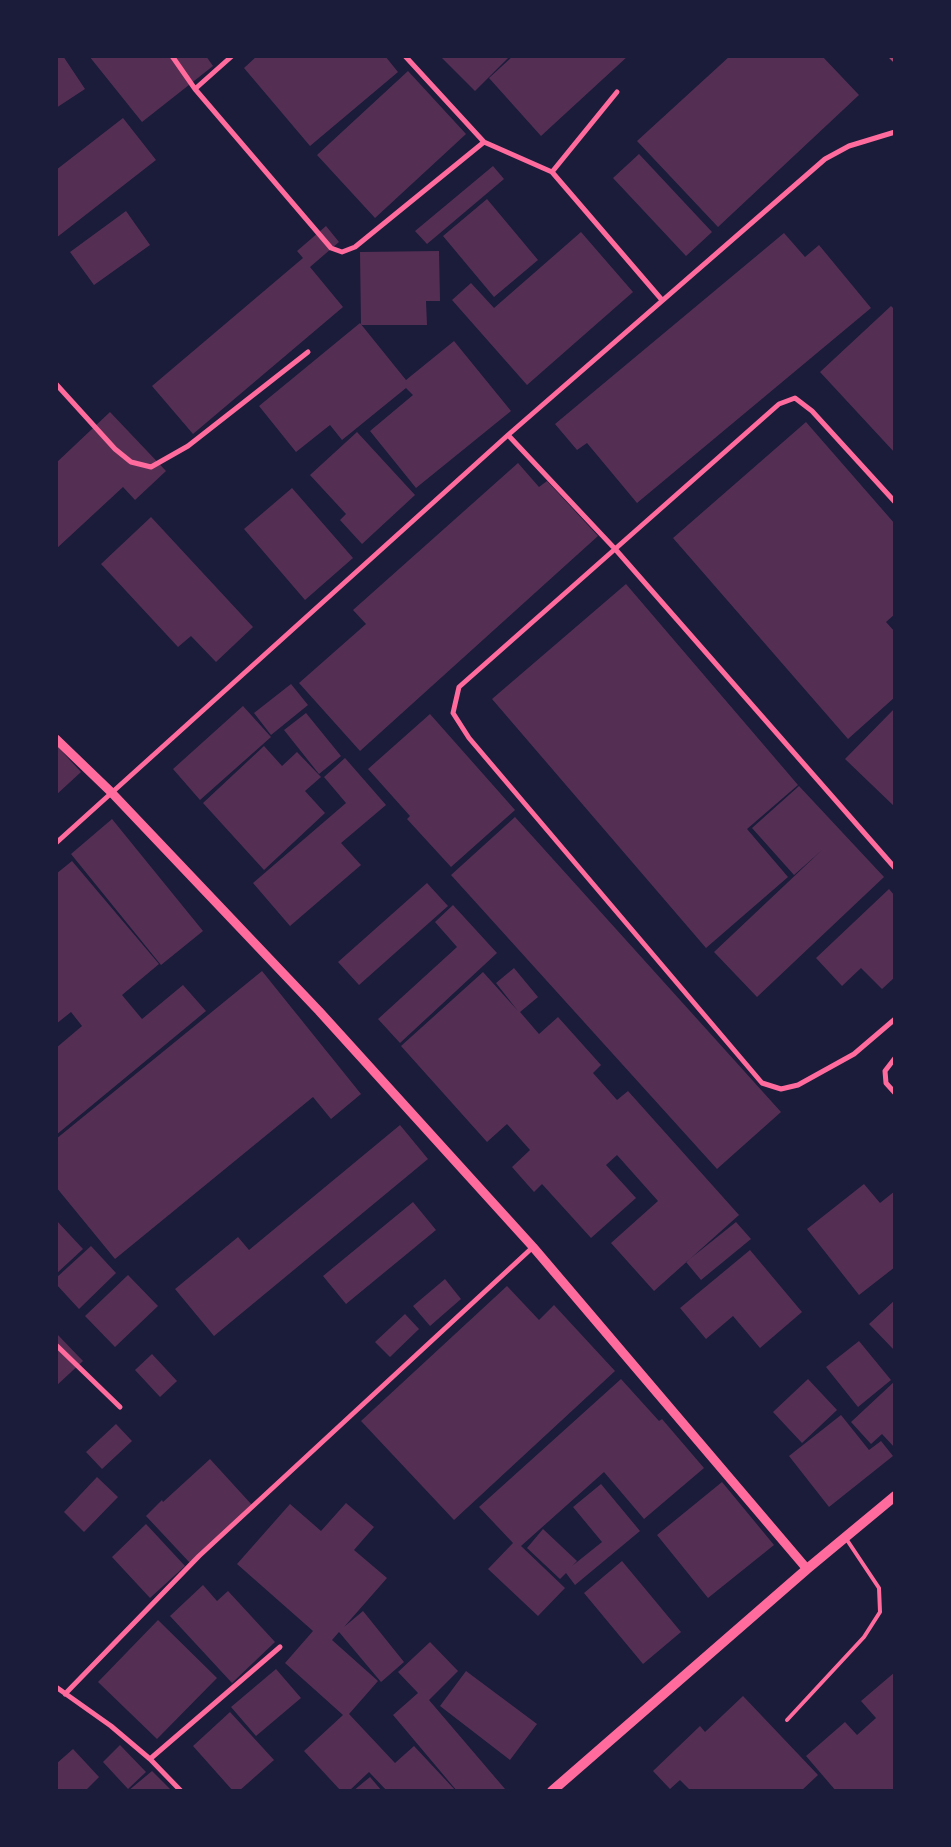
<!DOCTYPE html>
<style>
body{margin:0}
#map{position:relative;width:951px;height:1847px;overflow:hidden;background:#1b1b3a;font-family:"Varela Round",sans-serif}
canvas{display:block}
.frame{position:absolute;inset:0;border:58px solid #1b1b3a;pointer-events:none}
</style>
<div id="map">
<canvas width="951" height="1847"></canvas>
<div class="frame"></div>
</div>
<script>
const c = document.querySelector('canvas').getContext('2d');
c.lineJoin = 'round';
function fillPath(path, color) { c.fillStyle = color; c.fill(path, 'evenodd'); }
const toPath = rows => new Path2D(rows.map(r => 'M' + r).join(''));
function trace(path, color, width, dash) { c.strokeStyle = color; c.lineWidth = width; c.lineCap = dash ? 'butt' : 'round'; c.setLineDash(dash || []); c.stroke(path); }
fillPath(toPath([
 [56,56,63,56,85,89,56,108],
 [89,56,206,56,213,66,142,122],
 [257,56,385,56,398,72,310,146,244,68],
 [440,56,510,56,475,91],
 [513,56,628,56,541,136,489,78],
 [730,56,822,56,859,95,718,227,637,141],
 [408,71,466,134,375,218,317,155],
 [123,118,156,160,56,238,56,170],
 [639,154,712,232,686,256,613,178],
 [493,166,504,179,427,244,415,231],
 [487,199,538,260,494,297,443,236],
 [126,211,150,245,94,285,70,252],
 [326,226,339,242,310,267,343,307,193,434,152,386,303,258,297,251],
 [581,232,633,292,527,385,452,300,471,283,494,308],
 [784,233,805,257,819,245,871,308,637,503,587,443,577,450,555,424],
 [439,251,440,301,426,301,427,325,361,325,360,252],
 [891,306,895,310,895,453,820,372],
 [360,323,406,380,454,341,511,411,416,488,370,431,413,395,406,388,342,440,330,425,296,452,259,406],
 [110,412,166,471,135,500,123,487,56,549,56,463],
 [806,422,895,524,895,614,886,622,895,632,895,697,848,739,673,538],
 [357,432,415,495,362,544,340,520,346,514,310,475],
 [518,463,539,487,547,481,598,536,360,751,299,683,366,624,353,610],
 [292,488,353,558,305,600,244,529],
 [151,517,253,627,216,662,191,636,178,647,101,564],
 [626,584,798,785,747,829,788,877,706,948,492,699],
 [291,684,308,705,271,735,254,713],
 [243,706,271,737,200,800,173,769],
 [895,708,895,807,845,759],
 [306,713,341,756,319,774,284,730],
 [430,714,515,810,451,867,407,819,410,816,368,769],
 [56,745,81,772,56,795],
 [264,746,282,766,297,752,321,777,305,791,325,813,264,870,203,803],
 [345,758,386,805,341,843,361,865,290,926,253,883,346,803,324,777],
 [799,786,884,877,757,997,714,952,822,850,794,875,752,828],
 [515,817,781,1112,717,1169,451,875],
 [112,819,203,931,161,965,71,854],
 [72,861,159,964,122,995,142,1019,183,985,206,1011,56,1135,56,1048,82,1026,71,1012,56,1024,56,874],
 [427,883,448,906,359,985,338,962],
 [889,889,895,896,895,977,882,989,861,968,842,986,816,958],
 [453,905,497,953,400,1043,378,1019,457,947,435,922],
 [514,968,538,997,520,1012,539,1034,558,1017,601,1065,593,1073,617,1100,628,1091,739,1215,654,1291,611,1243,658,1201,617,1155,606,1165,636,1198,591,1238,542,1184,534,1192,512,1167,530,1150,507,1124,487,1142,401,1046,483,972,518,1011,496,983],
 [262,971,361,1094,331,1119,313,1097,115,1259,56,1187,56,1139],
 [400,1125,428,1159,214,1336,175,1289,238,1237,249,1250],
 [864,1184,880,1203,895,1191,895,1267,859,1295,807,1229],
 [413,1202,436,1230,346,1304,323,1276],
 [56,1220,83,1249,56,1274],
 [736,1222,751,1239,701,1280,686,1262],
 [91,1246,116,1273,79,1309,56,1284,56,1278],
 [750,1250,802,1312,760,1348,733,1316,706,1339,680,1308],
 [128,1275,158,1306,115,1347,85,1316],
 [445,1279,461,1299,430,1326,413,1306],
 [507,1286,539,1320,554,1305,615,1371,454,1520,361,1421],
 [895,1300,895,1351,869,1324],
 [405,1314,419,1329,390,1357,375,1342],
 [56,1333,83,1361,56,1386],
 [859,1341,891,1380,858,1407,826,1367],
 [152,1354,177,1381,160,1397,135,1370],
 [621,1379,659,1421,662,1419,704,1468,644,1519,604,1472,521,1546,565,1588,538,1616,488,1569,513,1543,479,1507],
 [808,1379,837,1410,802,1443,773,1412],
 [895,1381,895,1448,882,1434,871,1444,851,1422],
 [841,1415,869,1450,881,1441,893,1456,829,1507,789,1456],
 [116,1424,132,1441,102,1469,86,1452],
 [210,1459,252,1505,190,1563,146,1516,162,1500,163,1502],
 [97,1477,118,1497,84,1532,64,1512],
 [722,1482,774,1545,708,1598,657,1535],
 [601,1484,640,1531,575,1585,566,1573,560,1579,527,1548,543,1529,577,1561,572,1566,602,1542,573,1507],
 [346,1503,374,1527,354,1550,387,1578,344,1627,363,1611,404,1662,381,1682,339,1632,332,1640,378,1681,349,1714,395,1763,414,1746,456,1791,387,1791,369,1772,349,1791,341,1791,304,1751,343,1715,285,1663,313,1631,237,1564,290,1504,321,1531],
 [146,1524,185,1566,150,1598,112,1557],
 [622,1561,681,1632,643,1664,584,1593],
 [203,1585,217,1601,228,1591,275,1642,232,1683,170,1616],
 [158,1620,217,1678,157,1739,98,1682],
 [430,1642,458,1671,429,1700,505,1789,503,1791,457,1791,393,1715,418,1693,398,1672],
 [276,1669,301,1698,256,1736,231,1707],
 [466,1671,537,1724,510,1760,440,1706],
 [895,1672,895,1791,836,1791,806,1756,845,1722,857,1735,876,1718,861,1701],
 [743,1696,818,1775,801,1791,691,1791,680,1780,670,1789,653,1771,700,1726,705,1732],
 [230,1712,274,1760,239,1791,233,1791,193,1746],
 [120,1745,146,1772,128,1789,103,1762],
 [73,1749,99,1777,85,1791,56,1791,56,1764],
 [152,1771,172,1791,128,1791],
 [370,1777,382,1791,353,1791]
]), '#542f53');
trace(toPath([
 [787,1720,864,1637,880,1612,879,1588,845,1537]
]), '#ff6b9d', 4);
trace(toPath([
 [172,56,195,89,331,248,342,252,355,247,484,142],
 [405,56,484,142,552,172,662,300],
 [195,89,232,56],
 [552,172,617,92],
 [56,384,115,449,131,462,151,467,188,446,308,352],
 [508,435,616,550,895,868],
 [895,502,812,411,795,398,779,404,459,687,453,713,469,738,762,1083,781,1089,798,1085,854,1054,895,1019],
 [56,843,508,435,825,159,849,146,895,132],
 [895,1058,885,1071,886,1083,895,1093],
 [56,1345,120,1407],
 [56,1687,111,1726,150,1759,181,1791],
 [65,1694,199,1556,533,1247],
 [150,1759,280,1647]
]), '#ff6b9d', 5);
trace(toPath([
 [56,739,111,792,319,1011,533,1247,807,1569]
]), '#ff6b9d', 9);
trace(toPath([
 [552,1791,807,1569,895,1496]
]), '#ff6b9d', 10);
trace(toPath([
 [890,56,895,61]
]), '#a44b75', 4);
</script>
